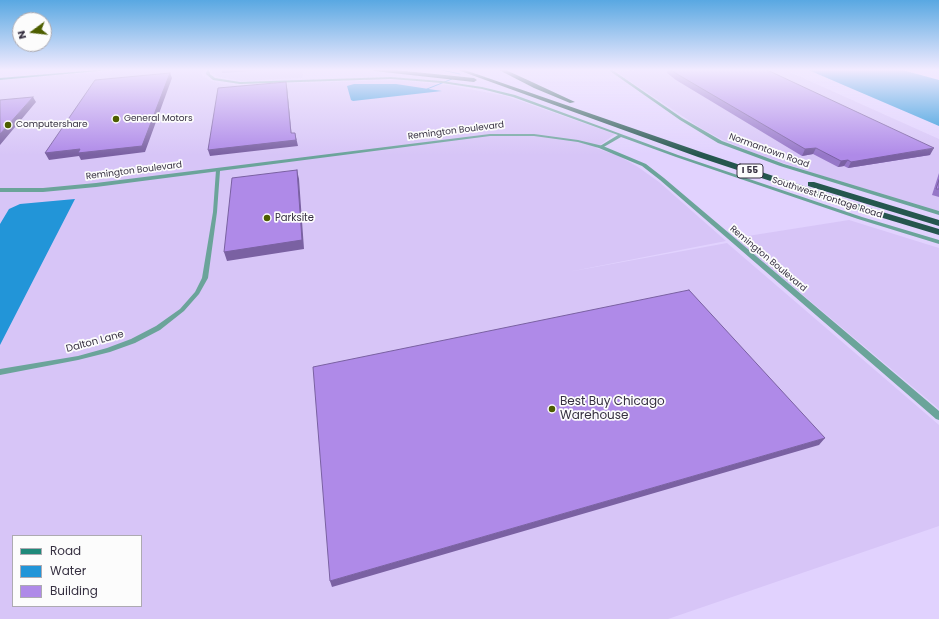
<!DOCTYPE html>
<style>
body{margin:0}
#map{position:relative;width:939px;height:619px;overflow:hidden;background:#e1d2fe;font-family:Poppins,sans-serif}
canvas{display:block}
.legend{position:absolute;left:12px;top:535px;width:130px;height:72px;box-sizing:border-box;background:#fcfcfc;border:1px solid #adaab1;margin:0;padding:5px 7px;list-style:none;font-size:12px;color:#363041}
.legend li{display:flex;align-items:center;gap:8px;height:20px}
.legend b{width:20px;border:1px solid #adaab1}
.north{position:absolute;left:12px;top:12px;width:40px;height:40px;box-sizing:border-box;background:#fcfcfc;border:1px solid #adaab1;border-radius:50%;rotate:255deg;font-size:11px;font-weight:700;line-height:16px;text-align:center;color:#363041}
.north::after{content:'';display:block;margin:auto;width:14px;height:18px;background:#4d5e00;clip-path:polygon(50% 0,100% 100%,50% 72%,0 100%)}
</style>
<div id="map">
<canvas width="939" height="619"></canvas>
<ul class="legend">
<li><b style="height:5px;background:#1f897a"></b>Road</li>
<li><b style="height:11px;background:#2295d8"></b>Water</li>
<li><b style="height:11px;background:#af8ae8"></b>Building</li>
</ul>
<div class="north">N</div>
</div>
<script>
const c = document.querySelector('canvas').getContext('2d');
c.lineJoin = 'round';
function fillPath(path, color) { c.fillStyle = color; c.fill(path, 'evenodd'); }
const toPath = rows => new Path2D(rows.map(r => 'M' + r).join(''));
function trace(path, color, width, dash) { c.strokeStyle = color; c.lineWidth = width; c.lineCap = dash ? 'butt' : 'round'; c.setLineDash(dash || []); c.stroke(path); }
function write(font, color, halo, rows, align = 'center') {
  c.font = font + ' Poppins,sans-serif'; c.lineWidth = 3.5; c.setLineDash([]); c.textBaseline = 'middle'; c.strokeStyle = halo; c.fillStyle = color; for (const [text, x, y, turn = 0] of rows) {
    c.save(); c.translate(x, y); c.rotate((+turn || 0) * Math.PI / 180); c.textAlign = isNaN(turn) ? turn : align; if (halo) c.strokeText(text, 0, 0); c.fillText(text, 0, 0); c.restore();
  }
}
fillPath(toPath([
 [126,69,203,69,201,74,209,80,222,84,238,85,396,80,448,85,506,96,615,134,596,148,619,156,638,167,659,182,726,241,568,272,727,243,939,425,939,526,668,619,0,619,0,80],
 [13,536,141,536,141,606,13,606],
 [212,69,305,69,302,78,241,81,219,77,211,73],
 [646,69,783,69,939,139,939,211,816,174,754,153,723,140,702,129,616,72],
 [849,220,939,248,939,409,735,238]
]), '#d7c5f7');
fillPath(toPath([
 [806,69,899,69,939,80,939,126],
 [354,84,396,84,442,91,353,101,351,100,347,86],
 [75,199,0,345,0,224,9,209,20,204]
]), '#2295d8');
trace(toPath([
 [437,69,460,74],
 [427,89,452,79]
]), '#2295d8', 1);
fillPath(toPath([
 [207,69,209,69,210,74,215,78,240,82,391,77,442,81,482,87,515,95,678,155,862,217,939,240,939,244,858,219,676,157,621,137,602,148,600,148,600,146,618,135,513,97,482,89,442,83,391,79,240,84,213,80,206,74,207,69],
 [216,170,220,171,217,212,208,278,199,294,184,311,160,330,135,343,110,352,78,360,0,375,0,369,78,356,107,348,131,339,156,326,180,309,195,292,202,278,213,212,216,170]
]), '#6ba49a');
fillPath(toPath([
 [607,69,611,69,682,118,722,141,784,164,939,211,939,215,780,166,718,143,680,120,607,69],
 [490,134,534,134,578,140,603,146,646,164,664,178,939,411,939,420,936,419,660,180,642,166,599,148,578,142,534,136,490,136,96,187,43,192,0,192,0,188,43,188,96,183,490,134]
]), '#6ba49a');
fillPath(toPath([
 [108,69,121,69,0,80,0,78,108,69]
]), '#1f897a');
fillPath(toPath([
 [371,69,386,69,474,78,477,80,474,82,374,71,371,69],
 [455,69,462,69,704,153,879,211,939,229,939,235,873,215,698,157,455,69],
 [497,69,504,69,575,102,570,103,534,88,497,69],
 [808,182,814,182,939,220,939,226,808,186,808,182]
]), '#25564e');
fillPath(toPath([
 [221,69,266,69,266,70,222,73],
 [668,69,765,69,930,155,848,168,844,166,838,167,813,154,802,156,676,80,667,73],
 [939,173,939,197,932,195]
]), '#9677c8');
fillPath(toPath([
 [170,73,172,78,145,152,81,160,79,156,49,160,45,153],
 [286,82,287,87,292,139,291,133],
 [33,97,36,102,0,145,0,134],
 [295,133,298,146,210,156,208,150],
 [816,148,813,154,802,156,805,149],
 [934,148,930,155,848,168,851,162],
 [848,160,844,166,838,167,841,161],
 [297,170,299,179,304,249,227,261,224,252],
 [825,438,819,445,332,587,330,581]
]), '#7a61a2');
const building = toPath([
 [670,69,765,69,934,148,851,162,848,160,841,161,816,148,805,149,677,74,670,69],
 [170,73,142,146,78,153,80,149,45,153,95,80,170,73],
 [286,82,291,133,295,133,296,140,208,150,218,88,286,82],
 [33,97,0,134,0,100,33,97],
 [297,170,302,240,224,252,232,178,297,170],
 [939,180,939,189,936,189,939,180],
 [689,290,825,438,330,581,313,367,689,290]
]);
fillPath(building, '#af8ae8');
trace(building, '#7a61a2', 1);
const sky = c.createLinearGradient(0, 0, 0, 155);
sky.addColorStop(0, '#59a8e2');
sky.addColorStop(0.45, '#f2ebff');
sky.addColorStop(1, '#f2ebff00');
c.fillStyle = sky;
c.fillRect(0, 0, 939, 155);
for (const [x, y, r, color] of [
 [116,119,4,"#4d5e00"],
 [8,125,4,"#4d5e00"],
 [267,218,4,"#4d5e00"],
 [552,409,4,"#4d5e00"]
]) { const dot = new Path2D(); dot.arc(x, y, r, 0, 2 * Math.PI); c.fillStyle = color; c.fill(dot); trace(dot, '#fcfcfc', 1.5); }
write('9px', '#363041', '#fcfcfc', [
 ["General Motors",124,119],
 ["Computershare",16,125]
], 'left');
write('9px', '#363041', '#fcfcfc', [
 ["Remington Boulevard",456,131,-7],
 ["Normantown Road",769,151,20],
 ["Remington Boulevard",134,171,-7],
 ["Southwest Frontage Road",827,198,18],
 ["Remington Boulevard",768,259,40]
]);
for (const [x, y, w] of [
 [750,171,26]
]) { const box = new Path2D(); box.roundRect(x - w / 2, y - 7, w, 14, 3); c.fillStyle = '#fcfcfc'; c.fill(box); trace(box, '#363041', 1); }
write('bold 9px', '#363041', null, [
 ["I 55",750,171]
]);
write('10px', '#363041', '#fcfcfc', [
 ["Parksite",275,218]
], 'left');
write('10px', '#363041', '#fcfcfc', [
 ["Dalton Lane",95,342,-15]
]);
write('12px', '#363041', '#fcfcfc', [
 ["Best Buy Chicago",560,402],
 ["Warehouse",560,416]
], 'left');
</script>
